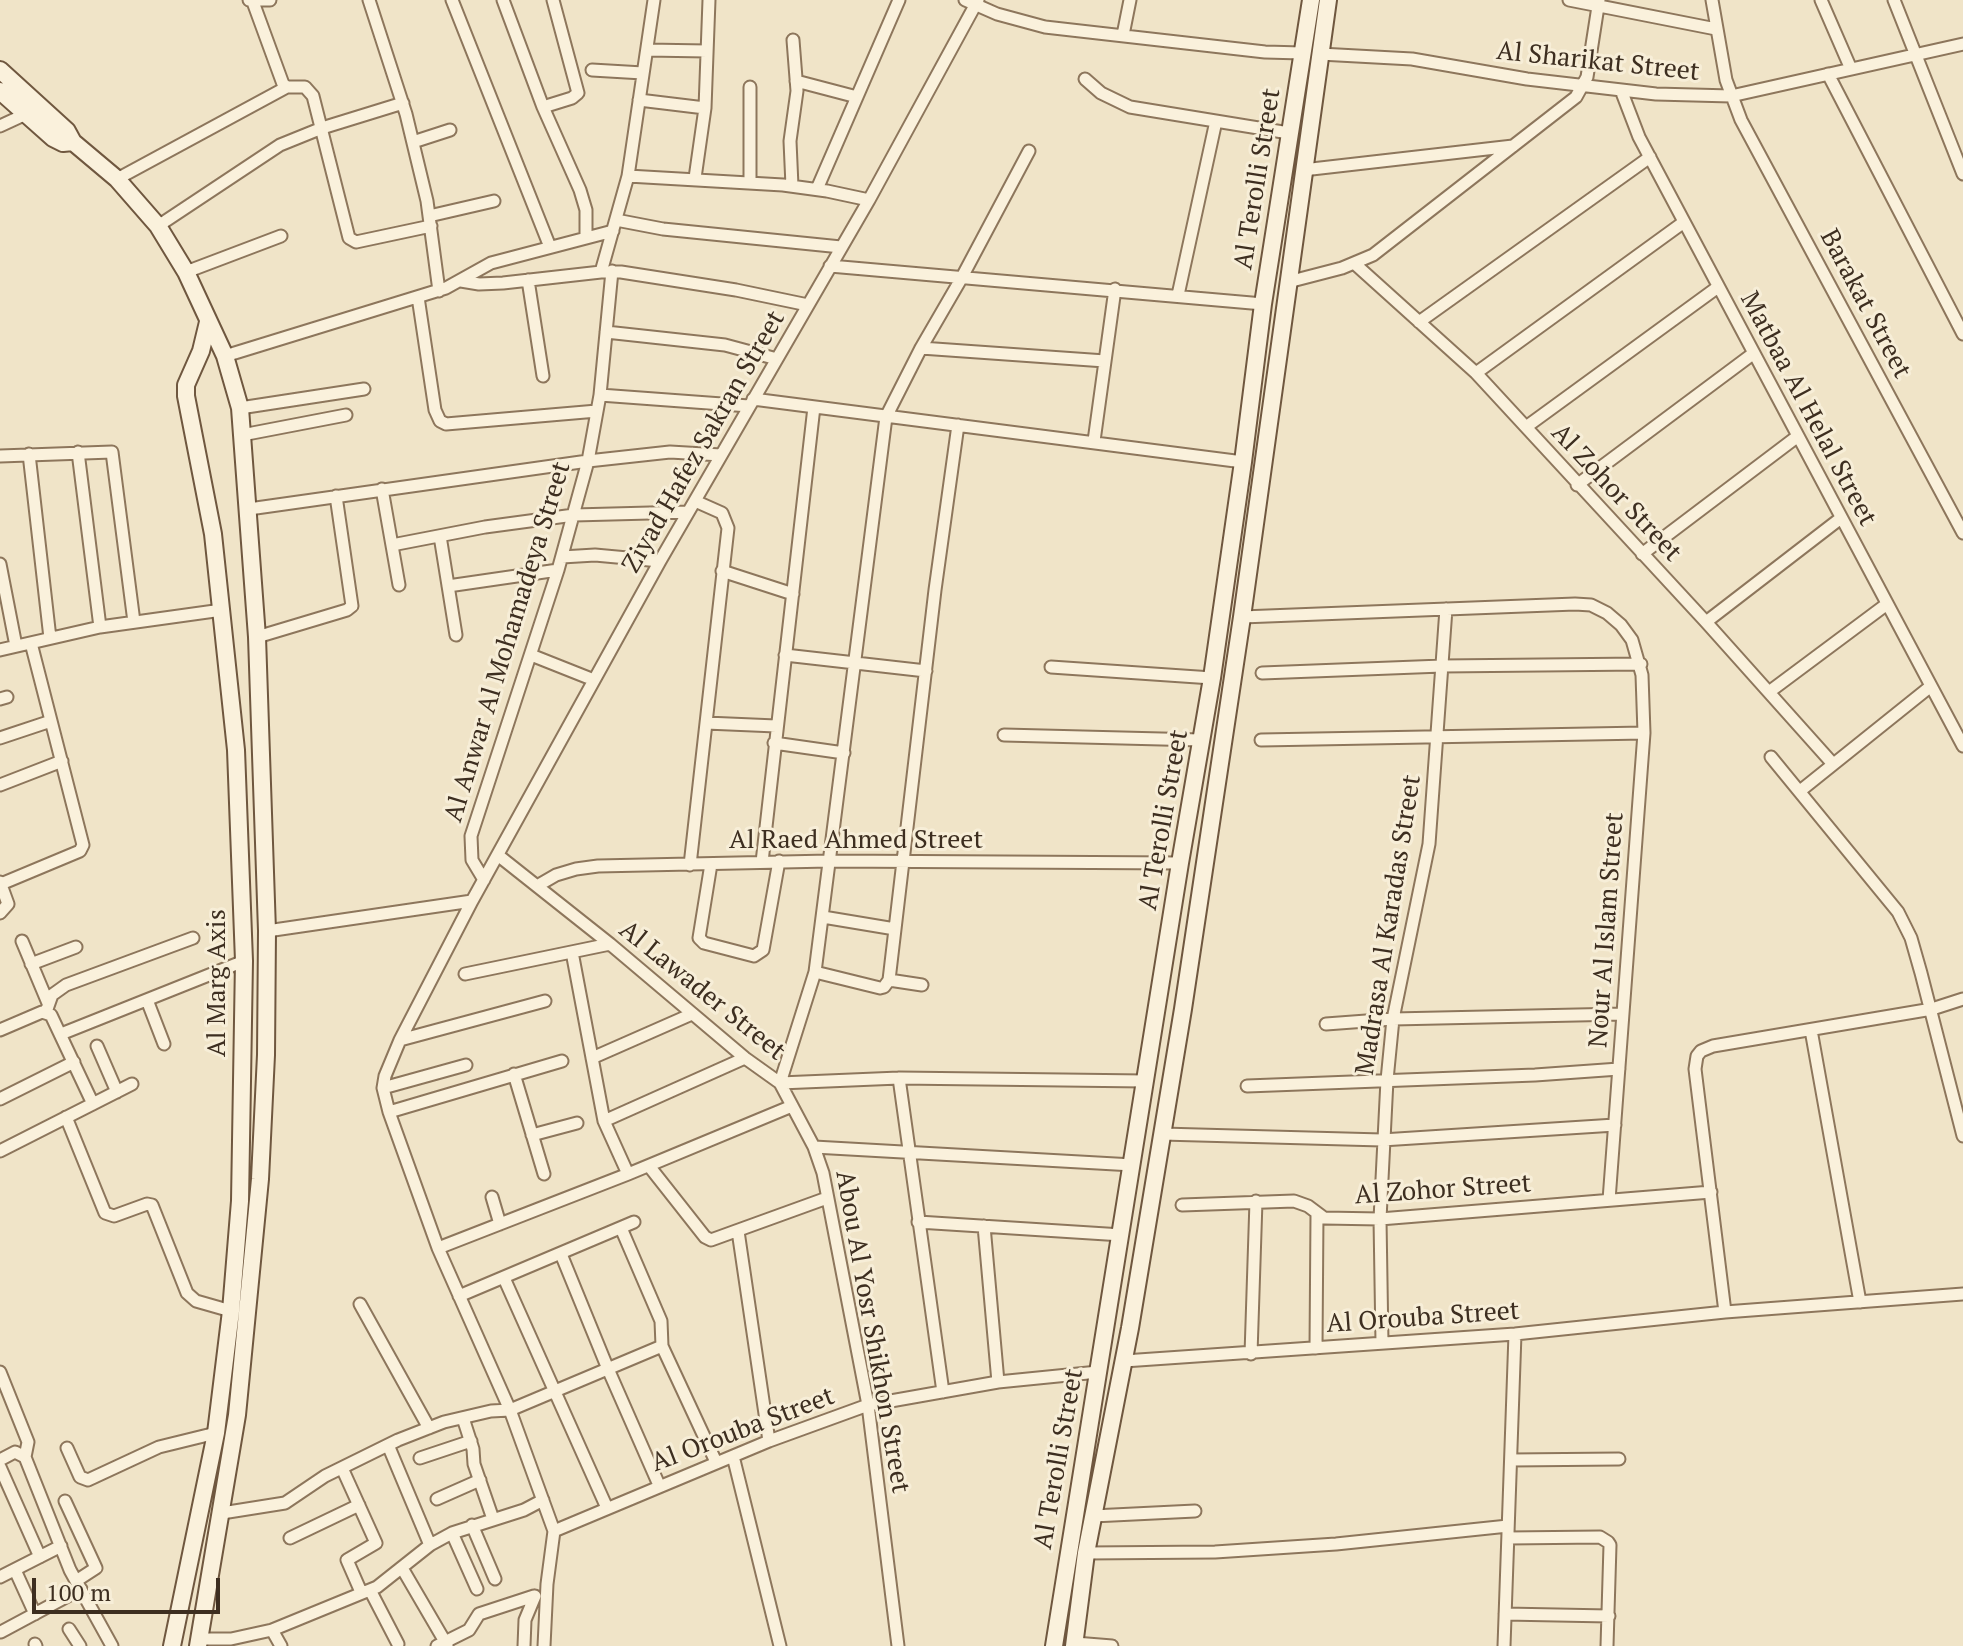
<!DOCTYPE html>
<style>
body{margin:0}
#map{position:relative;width:1963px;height:1646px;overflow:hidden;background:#f0e4c8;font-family:"PT Serif",serif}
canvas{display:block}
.scale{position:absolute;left:32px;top:1578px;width:188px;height:36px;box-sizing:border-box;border:4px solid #3d2e20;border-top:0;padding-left:10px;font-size:24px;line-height:28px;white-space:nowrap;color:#3d2e20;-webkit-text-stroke:6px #f7eed8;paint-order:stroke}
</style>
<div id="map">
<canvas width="1963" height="1646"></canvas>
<div class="scale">100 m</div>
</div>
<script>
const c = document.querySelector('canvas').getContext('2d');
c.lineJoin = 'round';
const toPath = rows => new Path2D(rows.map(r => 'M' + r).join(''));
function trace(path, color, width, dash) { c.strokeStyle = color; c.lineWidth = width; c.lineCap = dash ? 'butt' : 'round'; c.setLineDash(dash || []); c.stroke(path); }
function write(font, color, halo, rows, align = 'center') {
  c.font = font + ' "PT Serif",serif'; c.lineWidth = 6; c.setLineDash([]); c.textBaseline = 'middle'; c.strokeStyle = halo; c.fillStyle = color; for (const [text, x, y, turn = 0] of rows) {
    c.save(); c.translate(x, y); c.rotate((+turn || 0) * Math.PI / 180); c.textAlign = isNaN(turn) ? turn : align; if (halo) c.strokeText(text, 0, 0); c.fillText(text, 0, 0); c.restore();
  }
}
const street = toPath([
 [249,0,270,0],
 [369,0,406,114,427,201,439,291],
 [452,0,550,247],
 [503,0,543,107,580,190,586,210,586,237],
 [965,0,997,14,1045,27,1265,52,1302,53],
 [1569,0,1716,29],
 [1712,0,1726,80,1741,120,1963,533],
 [1821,0,1851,69],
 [1894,0,1963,174],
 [253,2,283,84,287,87,305,87,313,96,349,238,356,242,431,226],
 [1123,35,1130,0],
 [647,50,707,51],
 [1320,54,1412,59,1527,79,1656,94,1731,96,1963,44],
 [592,70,643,73],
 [1828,74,1963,334],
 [1085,79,1101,93,1130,107,1289,133],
 [796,81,857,97],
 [1621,90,1639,137,1963,746],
 [639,100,705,108],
 [543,107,572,98,578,93,553,0],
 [0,126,26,114],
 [413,142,450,130],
 [1303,170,1513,146],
 [628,176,783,185,827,191,869,200],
 [695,178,705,108,709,0],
 [117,179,287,87],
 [750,182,750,87],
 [792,186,790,141,797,91,793,40],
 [817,189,899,0],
 [429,216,494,201],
 [616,220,663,229,841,247],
 [158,226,280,145,322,128,403,103],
 [1355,264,1476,373,1706,622,1833,764],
 [830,266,1263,304],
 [186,272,281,236],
 [601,272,628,176,654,0],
 [528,280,543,376],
 [461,281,479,284,503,283,601,272,621,272,736,290,808,305],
 [1288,282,1342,268,1373,255,1576,97,1587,77,1599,0],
 [1178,295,1216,121],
 [418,297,435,410,440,421,446,424,597,411],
 [1419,322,1650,157],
 [606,332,725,345,777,359],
 [921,348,1105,361],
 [225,356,446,288,491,263,613,231],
 [1476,373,1684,222],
 [600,395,749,406],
 [753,399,1243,462],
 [240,408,364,389],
 [1526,427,1718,287],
 [242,435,346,415],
 [1094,441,1115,289],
 [78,452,100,627],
 [29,454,50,638],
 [0,456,112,452,134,622],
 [1577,485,1754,353],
 [382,489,399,585],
 [249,509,588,461,670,452,721,455],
 [440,536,456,635],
 [392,545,485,527,574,515,688,512],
 [1642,554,1798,436],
 [562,557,595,555,660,561],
 [0,564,16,646],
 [722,571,793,594],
 [448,586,558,570],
 [1242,617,1575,604,1591,605,1607,613,1621,625,1632,640,1642,675,1644,733,1609,1200],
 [1706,622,1841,518],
 [257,637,347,610,352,606,336,496],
 [0,650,100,627,222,610],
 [531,655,594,680],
 [785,655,926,671],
 [1051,667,1212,678],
 [1262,673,1442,666,1641,664],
 [1769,692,1887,604],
 [0,699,7,697],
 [706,723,776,726],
 [1004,735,1201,740],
 [0,738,51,721],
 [1261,740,1644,733],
 [774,743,844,753],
 [1771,757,1898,912,1911,938,1921,973,1963,1136],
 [0,785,62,761],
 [1800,791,1931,686],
 [499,856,610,944,745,1058,780,1083,899,1078,1145,1081],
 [762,862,814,407],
 [711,864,699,938,704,943,754,956,763,950,779,861],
 [690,865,728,528,722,513,695,501],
 [484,880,472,860,471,836,558,570,588,461,600,395,612,271],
 [0,882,8,904,0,913],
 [1,884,80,851,83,845,31,643],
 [537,886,556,875,576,869,598,866,829,861,1180,863],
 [823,917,895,929],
 [267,931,472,901],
 [22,941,48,1003],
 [572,952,604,1121,628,1174],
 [31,964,76,947],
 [815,972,880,988,884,987,889,980,935,590,958,425],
 [465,974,610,944],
 [889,980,922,985],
 [147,1000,164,1044],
 [46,1012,52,995,66,985,193,938],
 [1326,1024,1393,1019,1623,1014],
 [0,1030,42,1012,51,1015,93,1104],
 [1811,1030,1860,1302],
 [61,1034,244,961],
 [400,1040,545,1001],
 [97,1046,117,1092],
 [592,1058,692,1014],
 [514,1074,544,1174],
 [899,1078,943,1392],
 [1247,1086,1535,1075,1619,1069],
 [383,1088,466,1065],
 [0,1099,74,1062],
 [389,1112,562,1061],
 [66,1117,105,1213,114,1216,147,1204,152,1205,187,1293,196,1301,231,1311],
 [604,1121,745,1058],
 [1162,1134,1382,1140,1615,1125],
 [532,1135,577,1123],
 [814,1147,1133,1165],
 [0,1151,132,1084],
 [649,1166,705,1237,711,1240,827,1198],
 [492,1197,500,1224],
 [1182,1205,1294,1201,1308,1206,1324,1218,1380,1219,1711,1192],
 [918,1222,1122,1235],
 [984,1226,998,1382],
 [621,1228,661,1321,662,1346,716,1462],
 [738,1231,769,1441],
 [438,1248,628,1174,792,1106],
 [561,1254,608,1369,659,1485],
 [504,1278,607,1508],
 [459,1296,634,1222],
 [360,1304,429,1428],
 [1725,1312,1695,1069,1697,1056,1701,1051,1713,1046,1932,1009,1963,999],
 [1382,1343,1380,1219,1387,1080,1393,1019,1429,844,1446,609],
 [1316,1348,1317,1214],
 [1251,1354,1256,1201],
 [1124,1361,1515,1334,1725,1312,1963,1294],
 [0,1372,28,1442,25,1457],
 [463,1418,473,1449,474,1464,493,1519],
 [388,1445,430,1545],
 [67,1448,80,1477,88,1480,159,1447,216,1433],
 [733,1456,780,1646],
 [25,1457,70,1570,112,1646],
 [420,1458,471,1441],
 [0,1460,15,1452,25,1457],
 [1511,1460,1619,1459],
 [0,1467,40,1557],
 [342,1468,376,1543,347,1560,361,1592],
 [437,1499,480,1480],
 [65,1501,96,1568,76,1581],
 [222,1513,285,1503,325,1476,398,1440,444,1422,491,1411,510,1410,662,1346],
 [1093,1516,1195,1511],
 [472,1525,495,1579],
 [554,1531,769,1441,868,1405,998,1382,1098,1372],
 [452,1533,477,1589],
 [290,1538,359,1505],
 [1508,1538,1600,1537,1608,1542,1610,1545,1607,1646],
 [1086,1553,1215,1552,1336,1544,1508,1526],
 [402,1568,447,1645],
 [15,1570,35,1614],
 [0,1577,61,1546],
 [370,1590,398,1644],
 [1505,1614,1609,1616],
 [69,1629,80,1646],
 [272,1630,281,1646],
 [1,1632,81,1589],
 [199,1639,231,1639,272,1630,377,1587,430,1545,452,1533,524,1510,543,1500],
 [1075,1643,1112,1646],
 [35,1644,36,1646],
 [437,1646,469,1630,479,1614,534,1596],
 [524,1646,525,1620,535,1596],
 [544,1646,547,1584,554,1531,510,1410,438,1248,389,1112,383,1088,385,1076,400,1040,472,901,660,561,869,200,978,0],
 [898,1646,868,1405,823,1173,814,1147,780,1083,815,972,886,417,921,348,961,279,1029,151],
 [1504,1646,1515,1334]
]);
const secondary = toPath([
 [0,70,67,131,73,142,117,179,158,226,186,272,225,356,240,408,257,637,267,931,266,1055,260,1179,237,1415,198,1646],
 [0,91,53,138,63,143,73,142],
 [172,1646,216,1433,231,1311,240,1201,244,961,236,750,213,534,186,396,186,385,201,351,208,322],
 [1054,1646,1180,863,1212,678,1243,462,1263,304,1311,0],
 [1074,1646,1086,1553,1130,1328,1183,1009,1242,617,1328,0]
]);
trace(street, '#8d765c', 15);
trace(secondary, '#6f573f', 20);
trace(street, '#faf1dc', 11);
trace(secondary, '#faf1dc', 16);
write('26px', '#3d2e20', '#f7eed8', [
 ["Al Sharikat Street",1598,62,6],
 ["Al Terolli Street",1258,179,-81],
 ["Barakat Street",1865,304,62],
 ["Matbaa Al Helal Street",1808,409,62],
 ["Ziyad Hafez Sakran Street",704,442,-60],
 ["Al Zohor Street",1616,493,47],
 ["Al Anwar Al Mohamadeya Street",508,642,-73],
 ["Al Terolli Street",1164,820,-80],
 ["Al Raed Ahmed Street",856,841],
 ["Madrasa Al Karadas Street",1389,925,-81],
 ["Nour Al Islam Street",1607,930,-86],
 ["Al Marg Axis",218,983,-90],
 ["Al Lawader Street",702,991,39],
 ["Al Zohor Street",1443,1190,-4],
 ["Al Orouba Street",1423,1318,-4],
 ["Abou Al Yosr Shikhon Street",872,1332,80],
 ["Al Orouba Street",743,1430,-21],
 ["Al Terolli Street",1059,1459,-80]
]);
</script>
